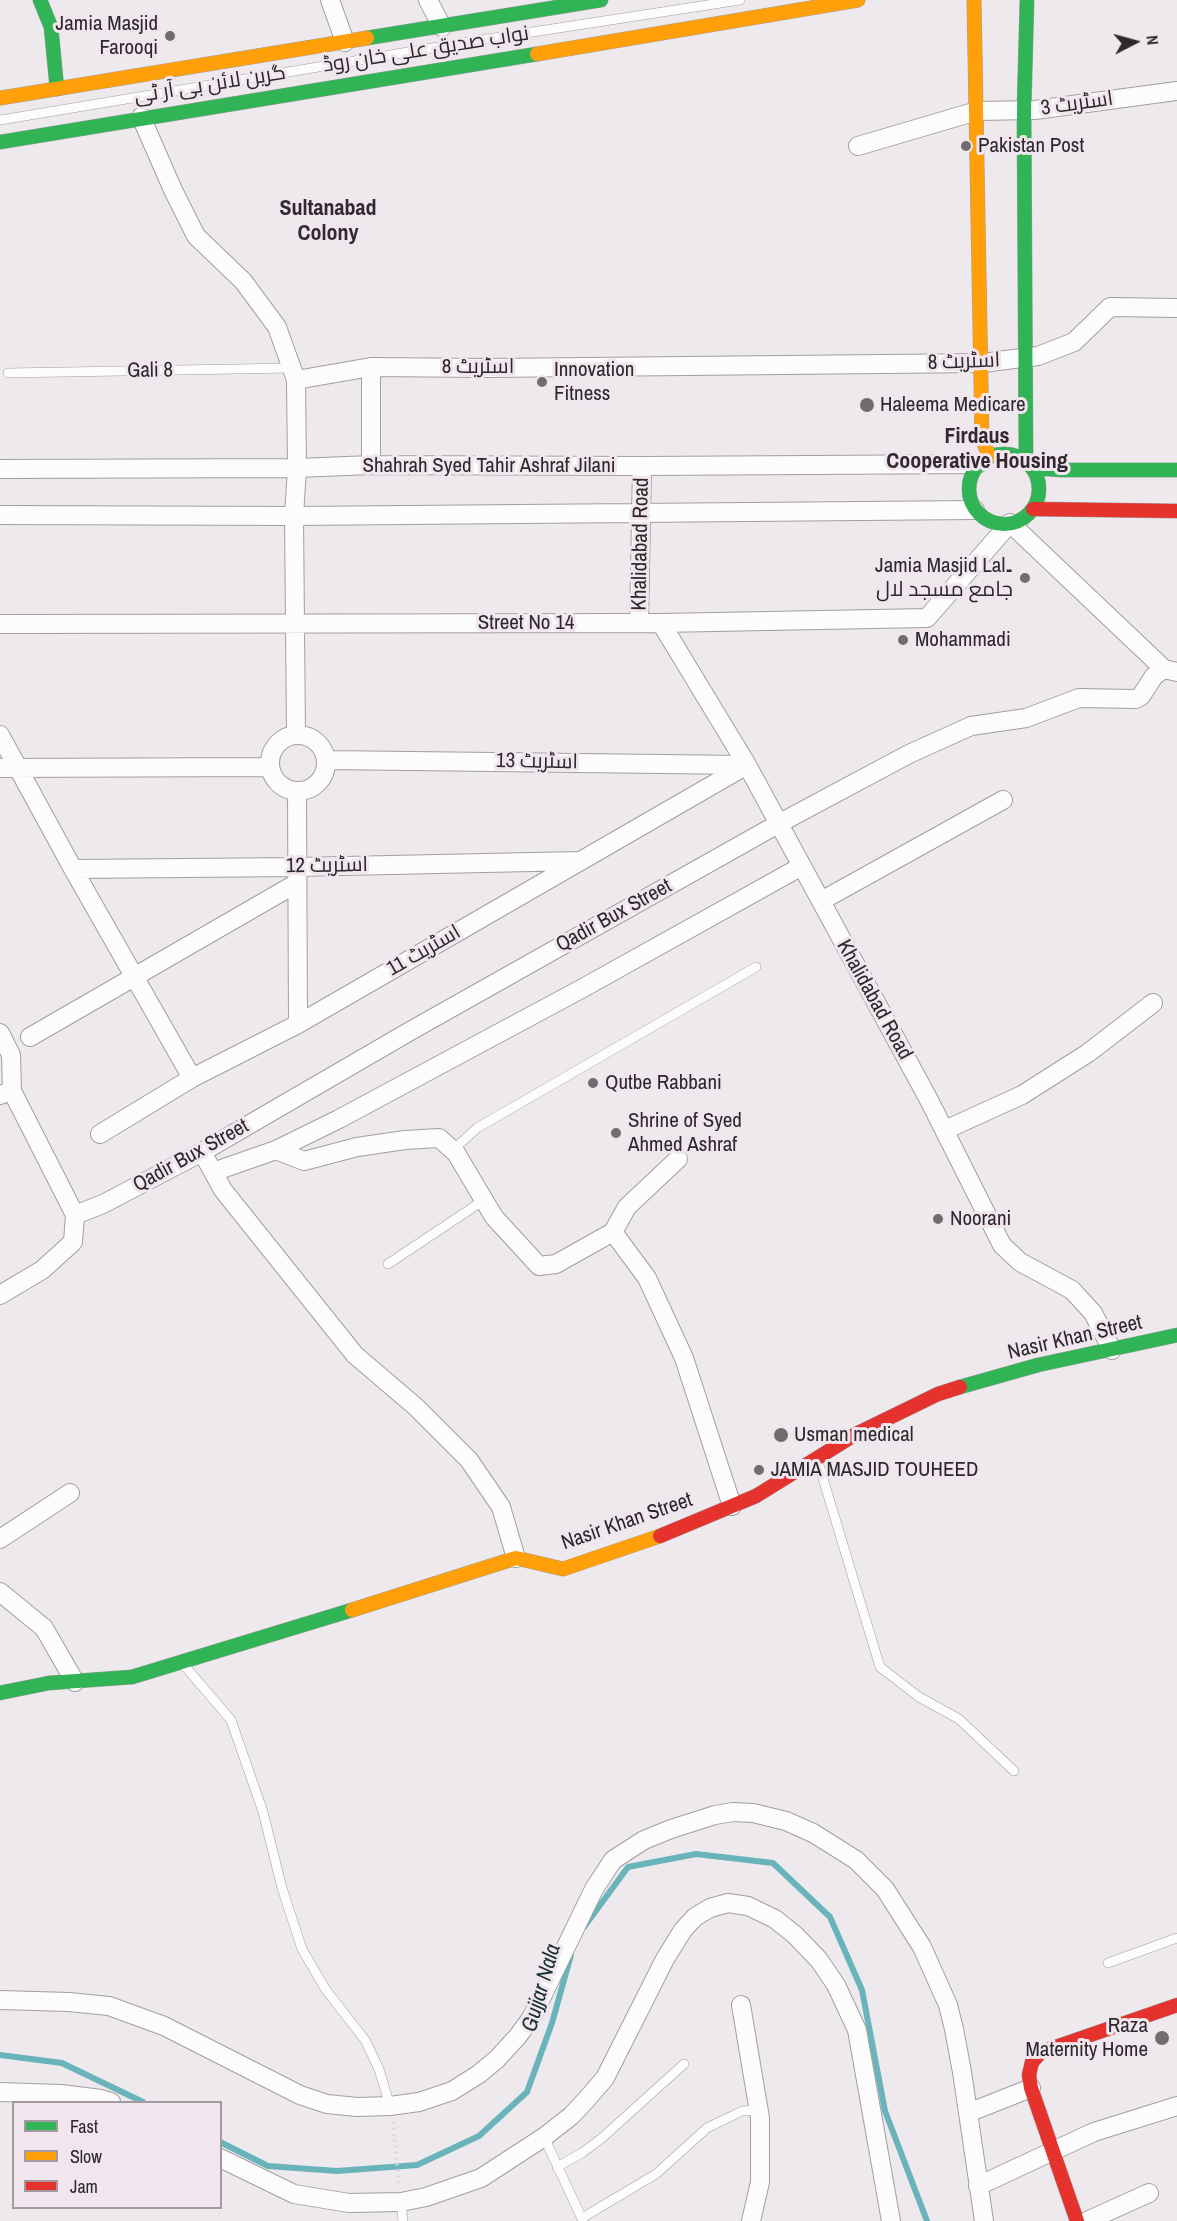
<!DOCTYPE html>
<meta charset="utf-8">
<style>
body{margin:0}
#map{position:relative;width:1177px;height:2221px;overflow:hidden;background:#eee9ec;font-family:"Archivo Narrow",sans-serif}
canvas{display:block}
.legend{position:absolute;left:12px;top:2101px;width:210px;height:108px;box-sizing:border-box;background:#f1e6ed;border:2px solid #a29a9f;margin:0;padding:8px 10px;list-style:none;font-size:18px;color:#2c282b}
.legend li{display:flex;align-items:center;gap:12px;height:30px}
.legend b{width:30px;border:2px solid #a29a9f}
.north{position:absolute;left:1105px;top:12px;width:60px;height:60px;-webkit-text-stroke:4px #f1e6ed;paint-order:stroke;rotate:84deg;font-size:16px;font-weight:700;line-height:24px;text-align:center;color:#2c282b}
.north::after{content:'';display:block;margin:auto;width:21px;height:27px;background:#2c282b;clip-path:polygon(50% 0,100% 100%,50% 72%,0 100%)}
</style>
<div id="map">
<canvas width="1177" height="2221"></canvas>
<ul class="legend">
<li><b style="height:8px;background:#30b455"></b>Fast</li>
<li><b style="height:8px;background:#ff9f0a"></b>Slow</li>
<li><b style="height:8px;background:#e5322d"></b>Jam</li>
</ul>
<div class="north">N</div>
</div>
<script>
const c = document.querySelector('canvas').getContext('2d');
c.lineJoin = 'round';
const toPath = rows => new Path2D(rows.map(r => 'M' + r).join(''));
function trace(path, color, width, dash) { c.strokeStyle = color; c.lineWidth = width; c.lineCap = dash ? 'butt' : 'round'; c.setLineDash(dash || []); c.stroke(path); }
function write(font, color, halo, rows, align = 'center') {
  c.font = font + ' "Archivo Narrow",Cairo,sans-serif'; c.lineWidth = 6; c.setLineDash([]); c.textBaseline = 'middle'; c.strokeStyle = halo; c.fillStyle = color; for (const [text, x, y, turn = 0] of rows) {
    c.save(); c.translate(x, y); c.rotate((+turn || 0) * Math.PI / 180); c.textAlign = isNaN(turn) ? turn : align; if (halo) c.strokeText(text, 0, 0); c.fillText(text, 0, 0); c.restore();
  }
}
trace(toPath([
 [584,1927,628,1867,696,1854,773,1863,830,1917,862,1990,885,2111,927,2221],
 [0,2055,62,2063,143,2102],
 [220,2142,268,2166,337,2171,417,2165,479,2136,527,2092,552,2023,571,1955]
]), '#68b4ba', 6);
const lane = toPath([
 [0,120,474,41,740,0],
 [8,373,292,368],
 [453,1150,477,1128,756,967],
 [388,1264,484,1200],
 [818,1462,880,1667,919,1697,959,1719,1014,1771],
 [183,1664,231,1720,263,1812,282,1888,302,1949,326,1990,365,2040,379,2069,390,2106],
 [1108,1963,1177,1938],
 [544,2137,583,2221],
 [557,2167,582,2153,602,2138,684,2064],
 [401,2202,403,2221],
 [582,2218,656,2174,707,2128,742,2111,759,2110]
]);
const street = toPath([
 [330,0,345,42],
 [428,0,442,27],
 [141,117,173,190,196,236,243,281,277,327,296,380],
 [858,146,977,111,1035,110,1177,91],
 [371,367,371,465],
 [0,469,297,468,371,465,642,466,978,464],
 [0,515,294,516,975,510],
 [639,623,642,466],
 [661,623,747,765,929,1100,1002,1245,1020,1262,1072,1290,1093,1313,1112,1350],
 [0,624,661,623,927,618,1010,523,1164,669,1177,672],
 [296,734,294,516,297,468,296,380,371,367,488,368,982,363,1038,356,1074,342,1110,307,1177,308],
 '270 763a28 28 0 1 1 56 0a28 28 0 1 1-56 0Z',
 [0,735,73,869,192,1078],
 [327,760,745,765],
 [0,768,270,767],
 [297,791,298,1024],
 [73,869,297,867,579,861],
 [821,901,1003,800],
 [0,1033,11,1055,12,1091],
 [30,1037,297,883],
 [0,1095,12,1091,75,1215,73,1242,42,1270,0,1295],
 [945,1130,1022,1095,1088,1053,1153,1003],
 [100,1134,192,1078,298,1024,747,765],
 [276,1150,339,1119,583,988,802,866],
 [207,1161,223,1190,355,1355,416,1407,469,1460,501,1507,516,1558],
 [213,1172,276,1150,304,1161,357,1147,405,1140,439,1138,456,1153,494,1217,539,1266,556,1264,613,1232,647,1278,684,1358,732,1506],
 [75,1215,103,1204,202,1152,412,1030,778,824,909,754,971,726,1026,718,1079,698,1136,699,1141,696,1154,676,1164,669],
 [613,1232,627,1207,678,1159],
 [0,1539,70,1493],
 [0,1592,44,1628,75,1682],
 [0,2000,69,2002,109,2006,164,2026,300,2095,327,2104,357,2107,390,2106,419,2102,452,2091,479,2074,497,2059,518,2036,532,2017,594,1889,613,1860,644,1840,671,1829,715,1815,733,1812,753,1813,786,1821,813,1833,856,1860,885,1889,922,1947,948,2005,954,2029,962,2072,984,2221],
 [741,2005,760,2118,760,2182,751,2221],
 [0,2092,61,2094,101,2099,111,2102],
 [968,2113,1031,2088],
 [220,2158,294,2194,349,2203,401,2202,426,2197,481,2178,544,2137,571,2116,586,2100,605,2078,665,1959,683,1930,695,1917,710,1908,728,1903,748,1906,775,1919,795,1935,819,1960,836,1985,857,2030,891,2221],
 [978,2186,1094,2132,1177,2106],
 [1087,2221,1149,2193]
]);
const fast = toPath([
 [40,0,51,27,57,89],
 [367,38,601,0],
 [0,142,537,54],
 '969 489a35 35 0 1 1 70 0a35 35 0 1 1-70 0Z',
 [1026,461,1024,110,1027,0],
 [1032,468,1062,470,1177,470],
 [960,1387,1038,1365,1177,1335],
 [0,1693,49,1683,132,1677,352,1610]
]);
const slow = toPath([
 [974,0,982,438,989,456],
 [537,54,858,0],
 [0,98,367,38],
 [352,1610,516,1558,563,1569,660,1536]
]);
const jam = toPath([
 [1033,509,1177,511],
 [660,1536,756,1496,856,1434,938,1394,960,1387],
 [1077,2221,1031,2088,1029,2075,1032,2062,1041,2052,1177,2005]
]);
trace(lane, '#a29ea1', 10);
trace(street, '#a29ea1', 20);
trace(fast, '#a29ea1', 15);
trace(slow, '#a29ea1', 15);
trace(jam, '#a29ea1', 15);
trace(toPath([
 [393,2122,399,2186]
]), '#d7d5d7', 4, [1.5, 4.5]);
trace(lane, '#fcfcfc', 9);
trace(street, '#fcfcfc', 18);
trace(fast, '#30b455', 14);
trace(slow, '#ff9f0a', 14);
trace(jam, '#e5322d', 14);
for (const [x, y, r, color] of [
 [170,36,6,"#706c6f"],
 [966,146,6,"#706c6f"],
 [542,382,6,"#706c6f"],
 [867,405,8,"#706c6f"],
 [1025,578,6,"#706c6f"],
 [903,640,6,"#706c6f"],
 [593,1083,6,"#706c6f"],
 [616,1133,6,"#706c6f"],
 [938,1219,6,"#706c6f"],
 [781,1435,8,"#706c6f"],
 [759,1470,6,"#706c6f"],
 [1162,2038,8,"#706c6f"]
]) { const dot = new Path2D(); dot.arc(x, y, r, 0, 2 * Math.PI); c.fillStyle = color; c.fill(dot); trace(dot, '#f1e6ed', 2); }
write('21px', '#2c282b', '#f1e6ed', [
 ["Jamia Masjid",158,24,"right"],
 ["Farooqi",158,48,"right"],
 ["Pakistan Post",978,146],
 ["Innovation",554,370],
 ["Fitness",554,394],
 ["Haleema Medicare",880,405],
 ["Jamia Masjid Lal۔",1013,566,"right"],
 ["جامع مسجد لال",1013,590,"right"],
 ["Mohammadi",915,640],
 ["Qutbe Rabbani",605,1083],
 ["Shrine of Syed",628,1121],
 ["Ahmed Ashraf",628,1145],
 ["Noorani",950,1219],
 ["Usman medical",794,1435],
 ["JAMIA MASJID TOUHEED",771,1470],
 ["Raza",1148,2026,"right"],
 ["Maternity Home",1148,2050,"right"]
], 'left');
write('21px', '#2c282b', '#f1e6ed', [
 ["نواب صدیق علی خان روڈ",426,50,-9],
 ["گرین لائن بی آر ٹی",210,85,-9],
 ["اسٹریٹ 3",1077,104,-8],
 ["اسٹریٹ 8",964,362,-2],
 ["اسٹریٹ 8",478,367],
 ["Gali 8",150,371,-1],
 ["Shahrah Syed Tahir Ashraf Jilani",489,466],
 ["Khalidabad Road",641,544,-89],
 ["Street No 14",526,623],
 ["اسٹریٹ 13",537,762,1],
 ["اسٹریٹ 12",327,866,-1],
 ["Qadir Bux Street",614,916,-29],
 ["اسٹریٹ 11",424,951,-30],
 ["Khalidabad Road",874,1000,61],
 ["Qadir Bux Street",191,1156,-29],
 ["Nasir Khan Street",1075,1338,-13],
 ["Nasir Khan Street",627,1522,-19]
]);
write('bold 22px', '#31292f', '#f1e6ed', [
 ["Sultanabad",328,209],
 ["Colony",328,234],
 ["Firdaus",977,437],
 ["Cooperative Housing",977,462]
]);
write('italic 22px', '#162f30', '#f1e6ed', [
 ["Gujjar Nala",542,1988,-74]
]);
</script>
